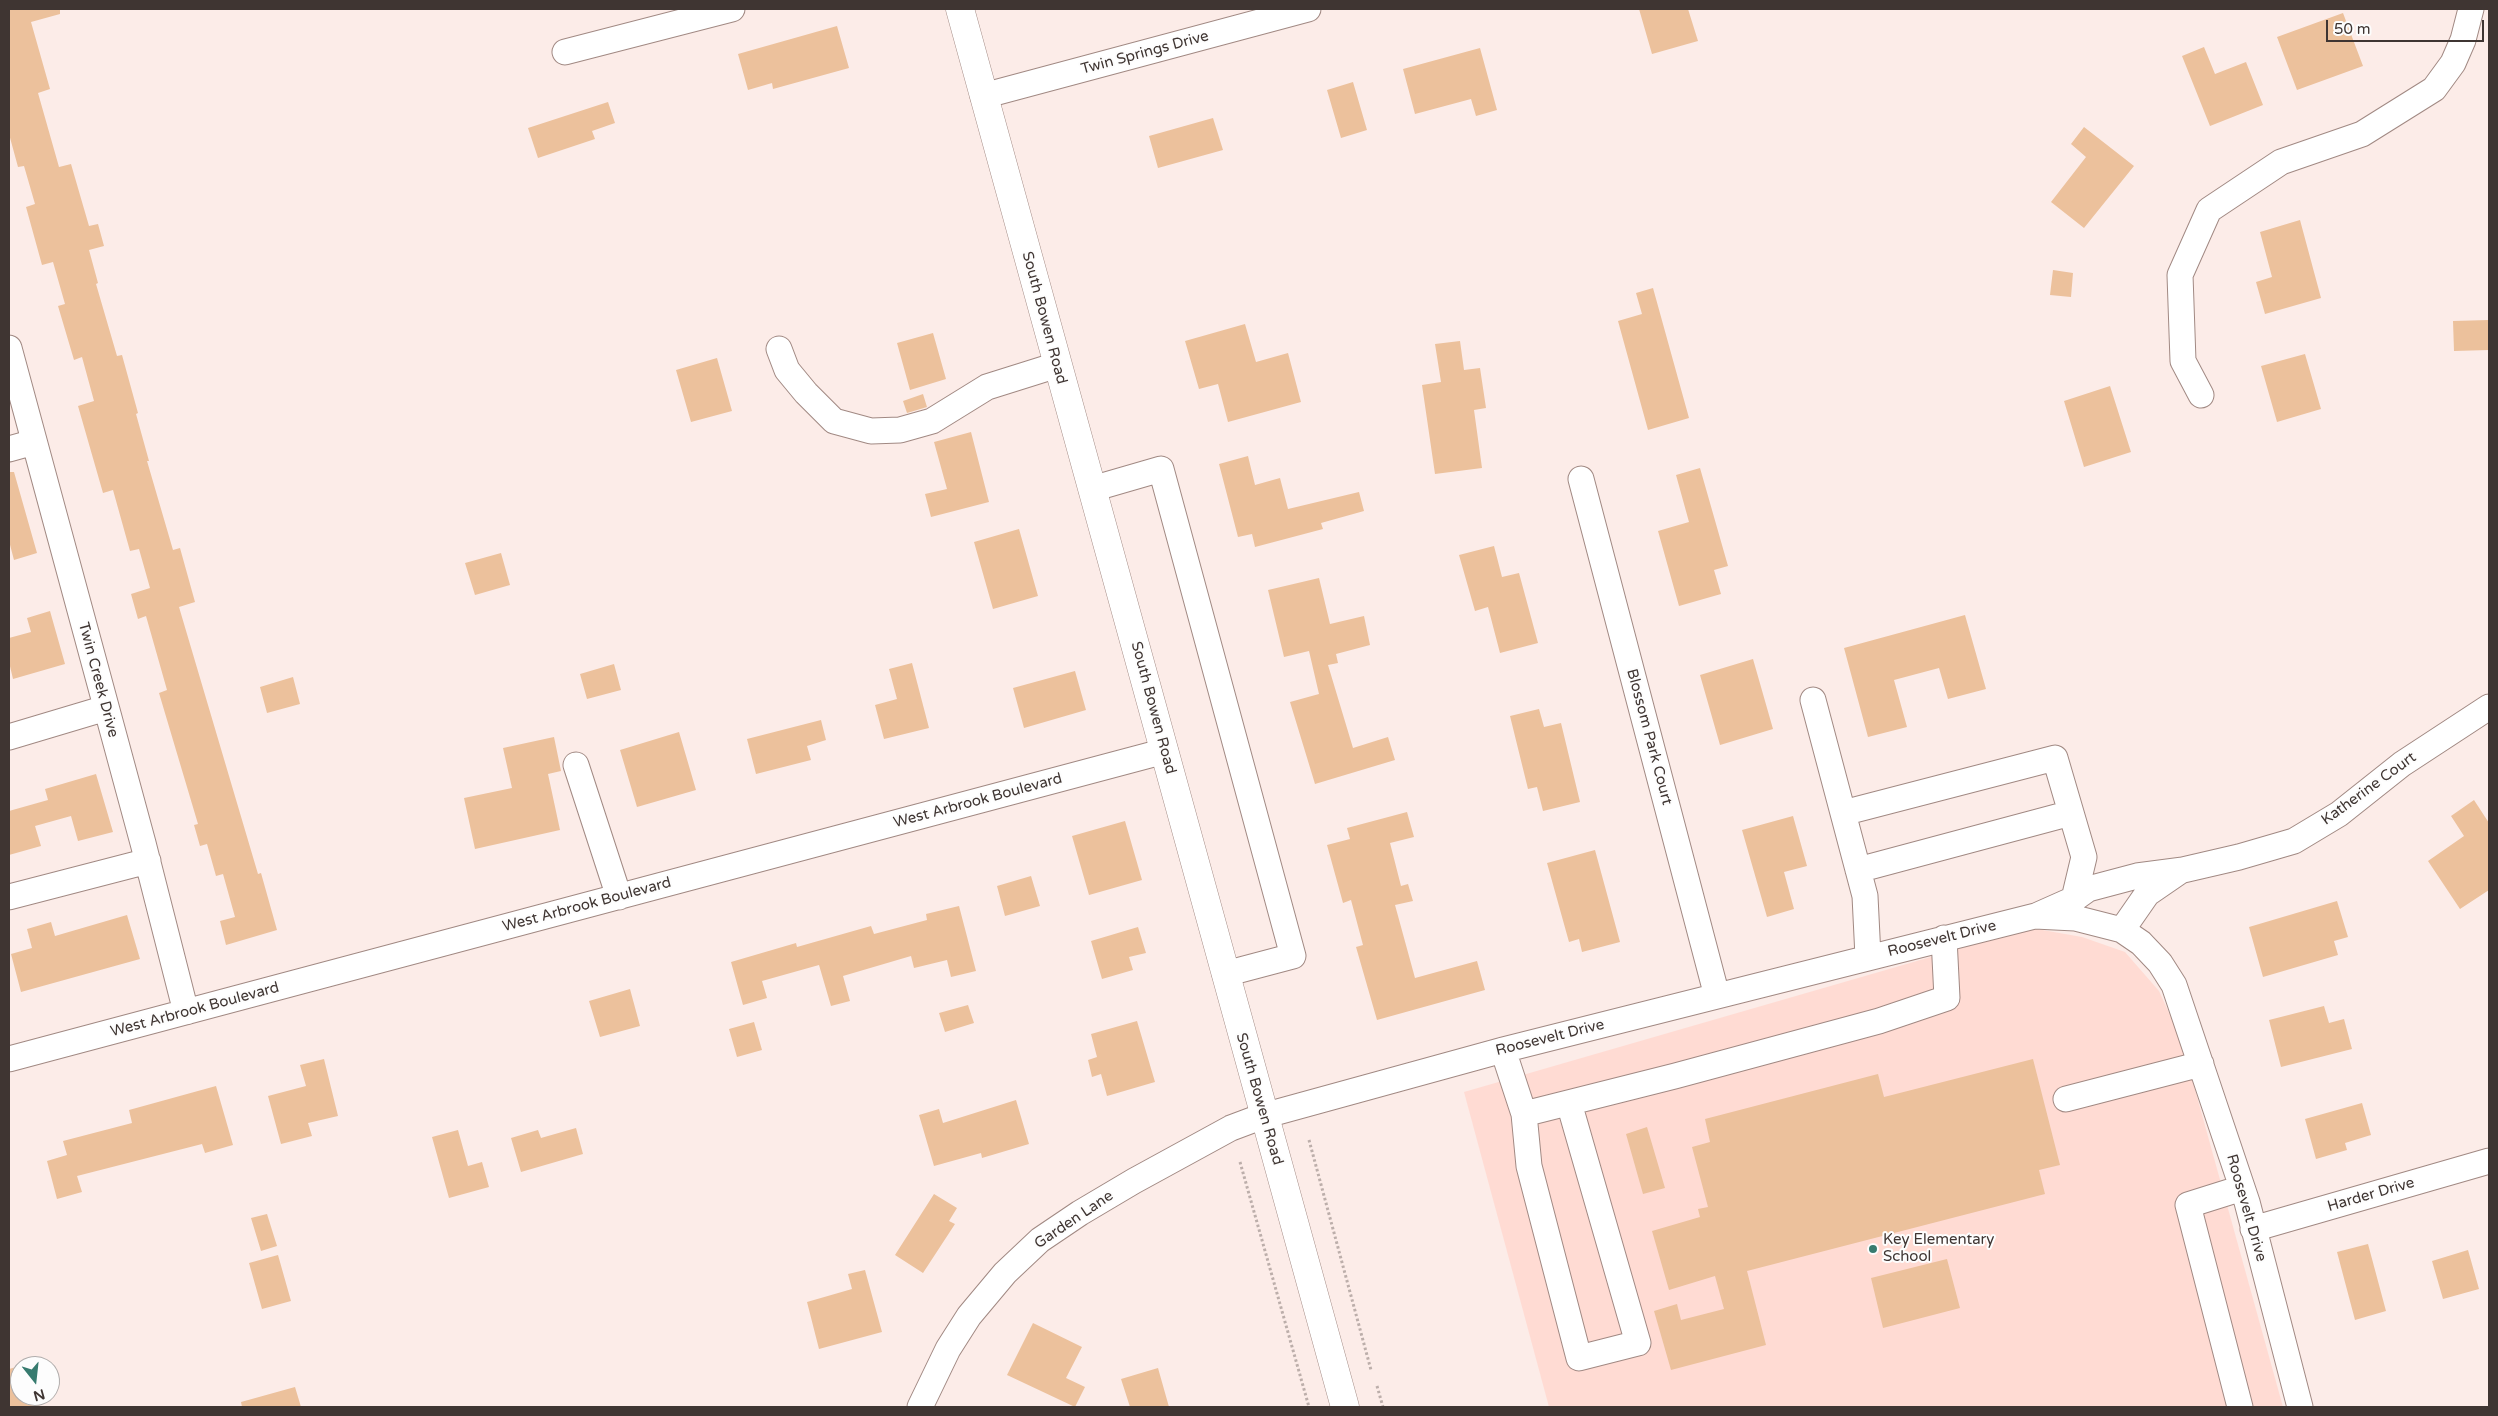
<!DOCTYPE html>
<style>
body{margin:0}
#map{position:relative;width:2498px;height:1416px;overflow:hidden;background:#fcece8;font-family:"Varela Round",sans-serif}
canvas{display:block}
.frame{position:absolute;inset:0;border:10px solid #3f3532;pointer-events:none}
.north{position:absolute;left:10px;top:1356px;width:50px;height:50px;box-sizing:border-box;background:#fdfdfd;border:1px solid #b1adac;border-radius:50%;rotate:164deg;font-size:14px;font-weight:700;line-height:20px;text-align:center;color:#3f3532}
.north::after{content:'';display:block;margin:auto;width:18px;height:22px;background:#377b6f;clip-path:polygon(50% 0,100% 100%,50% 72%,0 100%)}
.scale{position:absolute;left:2326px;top:20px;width:158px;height:22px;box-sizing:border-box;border:2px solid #3f3532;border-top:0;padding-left:6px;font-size:15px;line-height:18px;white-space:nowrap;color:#3f3532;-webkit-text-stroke:4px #fdfdfd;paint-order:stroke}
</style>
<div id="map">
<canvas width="2498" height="1416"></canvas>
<div class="frame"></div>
<div class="north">N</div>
<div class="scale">50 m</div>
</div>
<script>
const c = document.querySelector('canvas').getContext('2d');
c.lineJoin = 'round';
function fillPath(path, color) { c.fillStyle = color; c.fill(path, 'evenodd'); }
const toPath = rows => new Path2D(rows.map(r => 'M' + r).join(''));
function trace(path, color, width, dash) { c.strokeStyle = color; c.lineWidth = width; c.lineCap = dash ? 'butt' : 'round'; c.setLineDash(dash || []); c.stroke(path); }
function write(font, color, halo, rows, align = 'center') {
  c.font = font + ' "Varela Round",sans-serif'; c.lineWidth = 4; c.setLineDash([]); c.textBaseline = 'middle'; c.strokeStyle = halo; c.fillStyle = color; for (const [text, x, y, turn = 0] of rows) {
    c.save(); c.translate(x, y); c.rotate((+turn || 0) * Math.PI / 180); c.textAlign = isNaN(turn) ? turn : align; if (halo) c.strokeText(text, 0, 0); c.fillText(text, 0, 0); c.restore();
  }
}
fillPath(toPath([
 [2031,928,2082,937,2125,952,2159,991,2181,1039,2283,1407,1549,1407,1464,1092]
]), '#ffdbd3');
fillPath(toPath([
 [9,9,60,9,60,14,31,22,50,89,38,93,59,167,71,164,89,226,98,224,104,246,89,250,98,283,96,284,117,356,122,355,138,413,136,414,149,461,147,461,173,550,180,548,195,602,179,607,258,874,261,873,277,930,226,945,220,921,235,917,223,874,216,876,207,844,200,846,194,825,198,824,159,693,167,690,146,616,138,619,131,594,150,588,139,549,130,551,113,490,103,493,78,406,94,401,82,357,74,360,58,306,65,304,53,262,42,265,26,207,35,204,24,166,18,167,9,134],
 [1639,9,1688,9,1698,41,1652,54],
 [2343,13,2363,66,2297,90,2277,37],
 [837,26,849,68,773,89,772,83,748,90,738,54],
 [2204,47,2215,74,2246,62,2263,105,2210,126,2182,56],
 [1480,48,1497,110,1476,116,1471,99,1415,114,1403,69],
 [1353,82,1367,130,1341,138,1327,90],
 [608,102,615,123,592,131,595,139,538,158,528,128],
 [1213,118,1223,150,1158,168,1149,136],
 [2084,127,2134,166,2084,228,2051,202,2086,157,2071,144],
 [2300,220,2321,298,2265,314,2256,282,2272,277,2260,232],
 [2053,270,2073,273,2071,297,2050,295],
 [1653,288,1689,418,1648,430,1618,321,1642,314,1636,293],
 [2489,320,2489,350,2454,351,2453,321],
 [1245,324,1256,362,1288,353,1301,402,1228,422,1218,384,1199,389,1185,341],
 [933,333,946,379,910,390,897,343],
 [1460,341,1464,370,1480,368,1486,408,1474,410,1482,468,1435,474,1422,385,1441,382,1435,344],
 [2305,354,2321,409,2277,422,2261,366],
 [717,358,732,411,691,422,676,370],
 [2110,386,2131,452,2084,467,2064,401],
 [923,394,927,407,907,413,903,401],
 [971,432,989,502,931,517,925,494,947,489,934,442],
 [1248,456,1255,485,1280,478,1288,509,1359,492,1364,511,1321,523,1323,529,1255,547,1252,534,1238,537,1219,464],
 [1700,468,1728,566,1714,570,1721,594,1679,606,1658,531,1689,522,1676,475],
 [9,472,14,472,37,553,14,560,9,541],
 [1019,529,1038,596,993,609,974,542],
 [1494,546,1502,577,1519,573,1538,643,1500,653,1488,607,1475,611,1459,555],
 [501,553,510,585,475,595,465,563],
 [1319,578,1330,624,1364,616,1370,645,1336,654,1338,663,1328,665,1353,748,1388,737,1395,760,1315,784,1290,702,1319,694,1309,651,1284,657,1268,590],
 [50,611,65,664,13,679,9,662,9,638,31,632,27,618],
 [1965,615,1986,689,1948,699,1939,668,1894,680,1907,727,1868,737,1844,648],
 [1753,659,1773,729,1720,745,1700,675],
 [912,663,929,728,884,739,875,705,897,699,889,669],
 [614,664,621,690,587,699,580,674],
 [1075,671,1086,710,1024,728,1013,688],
 [293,677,300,704,267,713,260,687],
 [1539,709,1544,727,1561,723,1580,802,1543,811,1537,787,1528,789,1510,716],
 [821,720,826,740,807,746,811,760,756,774,747,739],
 [679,732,696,790,637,807,620,750],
 [554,737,561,771,548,774,560,830,475,849,464,798,512,788,503,748],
 [96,774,113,832,78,841,71,816,35,826,41,846,9,855,9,811,48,800,45,789],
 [2474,800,2489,823,2489,890,2460,909,2428,861,2464,836,2451,816],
 [1407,812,1414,837,1390,843,1401,886,1408,884,1413,901,1395,905,1415,978,1477,961,1485,990,1377,1020,1356,947,1363,945,1351,900,1343,903,1327,845,1350,839,1347,828],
 [1793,816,1807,866,1784,872,1794,909,1767,917,1742,830],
 [1125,821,1142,880,1089,895,1072,836],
 [1595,850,1620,942,1582,952,1579,939,1569,942,1547,863],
 [1031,876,1040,906,1005,916,997,886],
 [2337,901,2348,937,2334,941,2338,955,2263,977,2249,927],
 [959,906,976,971,951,977,947,960,914,968,911,956,843,976,850,1001,831,1006,819,965,762,981,767,998,743,1005,731,962,796,943,797,947,871,926,874,934,927,920,926,914],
 [127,915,140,959,21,992,11,954,32,948,27,929,51,922,55,936],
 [1138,927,1146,953,1129,957,1133,970,1102,979,1091,941],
 [630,989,640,1026,600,1037,589,1001],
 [968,1005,974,1023,945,1032,939,1013],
 [2324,1006,2329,1023,2344,1019,2352,1049,2281,1067,2269,1020],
 [1137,1021,1155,1082,1107,1096,1101,1074,1092,1077,1088,1060,1097,1057,1091,1034],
 [754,1022,762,1050,737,1057,729,1029],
 [324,1059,338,1116,308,1123,312,1136,281,1144,268,1096,306,1086,300,1065],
 [2033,1059,2060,1165,2039,1170,2045,1194,1747,1271,1766,1345,1671,1370,1654,1311,1677,1304,1681,1320,1724,1309,1715,1276,1669,1290,1652,1231,1700,1217,1698,1209,1708,1207,1692,1147,1710,1142,1705,1119,1878,1074,1884,1097],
 [216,1086,233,1145,205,1153,202,1144,77,1176,82,1192,57,1199,47,1161,67,1155,63,1141,132,1123,129,1110],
 [1016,1100,1029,1144,982,1158,981,1153,934,1166,919,1115,939,1109,943,1123],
 [2362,1103,2371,1135,2345,1143,2347,1150,2316,1159,2305,1119],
 [1647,1127,1665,1188,1643,1194,1626,1134],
 [576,1128,583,1154,521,1172,511,1138,538,1130,541,1138],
 [458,1130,468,1166,482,1162,489,1187,449,1198,432,1137],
 [934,1194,957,1208,949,1221,955,1224,923,1273,895,1255],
 [267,1214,277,1246,261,1251,251,1218],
 [2368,1244,2386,1311,2355,1320,2337,1252],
 [2468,1250,2479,1289,2443,1299,2432,1261],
 [278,1255,291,1301,262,1309,249,1263],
 [1947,1259,1960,1308,1883,1328,1871,1278],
 [865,1270,882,1332,819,1349,807,1302,852,1289,848,1274],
 [1033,1323,1082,1347,1066,1378,1085,1387,1075,1407,1007,1375],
 [27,1364,27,1366,20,1366,20,1396,36,1396,40,1407,9,1407,9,1369],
 [1158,1368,1169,1407,1130,1407,1121,1379],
 [295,1387,301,1407,242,1407,241,1402]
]), '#ecc19c');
const minor = toPath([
 [565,52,732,9],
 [983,96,1308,9],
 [9,348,143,843,186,1012],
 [779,349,787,370,806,393,834,421,871,431,900,430,932,421,987,387,1057,365],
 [2201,395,2183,361,2180,275,2209,210,2281,162,2362,134,2434,89,2453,63,2463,40,2471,9],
 [9,449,34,442],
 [1581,479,1717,996],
 [1092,489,1161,469,1293,956,1225,974],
 [1813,700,1865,896,1868,957],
 [9,737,106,708],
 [576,765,619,897],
 [1843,813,2055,758,2084,857,2074,899],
 [1858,870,2071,813],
 [9,897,148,861],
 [2038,915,2074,899,2088,889,2137,876,2183,870,2239,857,2294,841,2339,814,2402,764,2489,707],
 [2122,930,2147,894,2179,872],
 [1503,1050,1524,1114,1675,1076,1879,1021,1947,998,1944,938],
 [9,1059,1165,751],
 [2066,1099,2201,1064],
 [1524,1114,1529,1166,1579,1358,1638,1343,1569,1103],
 [2253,1229,2489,1161],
 [920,1407,948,1349,969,1316,1005,1273,1040,1240,1080,1213,1134,1181,1231,1128,1263,1116,1503,1050,2035,916,2075,918,2122,930,2141,943,2160,963,2174,985,2247,1202,2300,1407],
 [2240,1407,2188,1205,2242,1188]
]);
const major = toPath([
 [960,9,1345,1407]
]);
trace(minor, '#a18983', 27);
trace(major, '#a18983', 29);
trace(toPath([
 [1309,1140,1371,1370],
 [1240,1162,1309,1407],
 [1377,1386,1383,1407]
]), '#bcaeaa', 3, [2.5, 2.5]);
trace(minor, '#fff', 25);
trace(major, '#fff', 28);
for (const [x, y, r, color] of [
 [1873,1249,5,"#377b6f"]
]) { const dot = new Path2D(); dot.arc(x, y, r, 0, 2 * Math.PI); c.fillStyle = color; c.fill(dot); trace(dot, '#fdfdfd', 2); }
write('15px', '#3f3532', '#fdfdfd', [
 ["Twin Springs Drive",1145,53,-15],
 ["South Bowen Road",1044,318,75],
 ["Twin Creek Drive",98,680,75],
 ["South Bowen Road",1153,708,75],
 ["Blossom Park Court",1649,737,75],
 ["Katherine Court",2369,789,-36],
 ["West Arbrook Boulevard",978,801,-15],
 ["West Arbrook Boulevard",587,905,-15],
 ["Roosevelt Drive",1942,939,-14],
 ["West Arbrook Boulevard",195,1010,-15],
 ["Roosevelt Drive",1550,1038,-14],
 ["South Bowen Road",1259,1099,74],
 ["Harder Drive",2371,1195,-16],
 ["Roosevelt Drive",2246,1208,74],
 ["Garden Lane",1074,1220,-34]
]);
write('15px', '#3f3532', '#fdfdfd', [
 ["Key Elementary",1883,1240],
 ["School",1883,1257]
], 'left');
</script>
